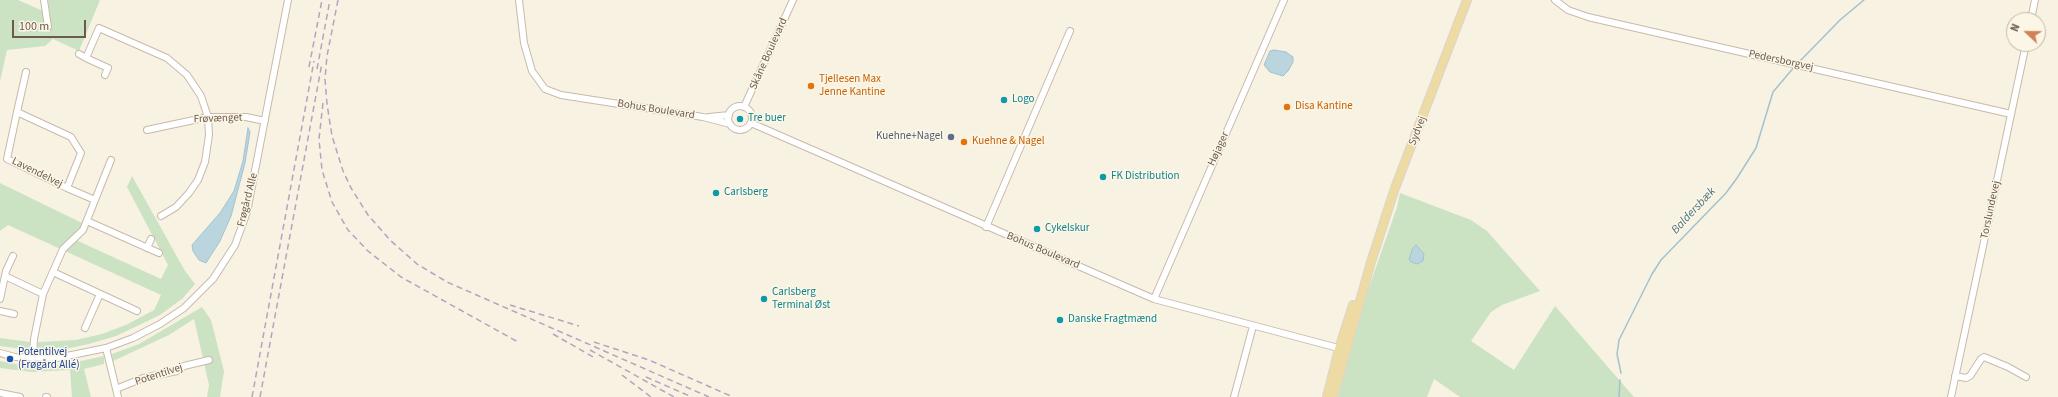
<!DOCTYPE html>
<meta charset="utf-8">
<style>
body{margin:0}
#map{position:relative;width:2058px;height:397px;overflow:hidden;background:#f8f2e2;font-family:"Source Sans 3",sans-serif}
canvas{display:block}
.north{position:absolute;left:2006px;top:12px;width:40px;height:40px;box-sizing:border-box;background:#fcf6e7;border:1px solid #c2b8a9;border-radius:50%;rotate:292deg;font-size:11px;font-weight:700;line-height:16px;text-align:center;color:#6c5b4c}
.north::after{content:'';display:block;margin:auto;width:14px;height:18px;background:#d18158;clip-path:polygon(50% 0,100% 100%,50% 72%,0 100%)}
.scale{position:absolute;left:12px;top:20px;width:74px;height:18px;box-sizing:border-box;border:2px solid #6c5b4c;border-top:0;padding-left:5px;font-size:12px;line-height:14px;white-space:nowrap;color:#6c5b4c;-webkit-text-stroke:3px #fcf6e7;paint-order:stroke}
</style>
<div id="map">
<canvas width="2058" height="397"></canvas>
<div class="north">N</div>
<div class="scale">100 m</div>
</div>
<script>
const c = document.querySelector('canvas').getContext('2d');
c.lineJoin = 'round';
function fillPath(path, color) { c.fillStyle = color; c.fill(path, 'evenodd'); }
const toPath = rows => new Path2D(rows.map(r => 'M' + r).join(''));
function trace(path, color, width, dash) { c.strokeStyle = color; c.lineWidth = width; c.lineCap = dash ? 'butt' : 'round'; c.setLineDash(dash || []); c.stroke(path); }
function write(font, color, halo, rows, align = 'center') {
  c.font = font + ' "Source Sans 3",sans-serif'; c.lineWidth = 3; c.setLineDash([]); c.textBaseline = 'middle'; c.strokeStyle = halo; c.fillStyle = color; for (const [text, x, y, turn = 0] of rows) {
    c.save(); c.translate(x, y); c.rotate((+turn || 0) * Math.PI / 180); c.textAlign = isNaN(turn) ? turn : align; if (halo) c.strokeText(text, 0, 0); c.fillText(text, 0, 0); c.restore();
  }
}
fillPath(toPath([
 [0,0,18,0,50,14,48,0,100,0,79,51,53,39,45,46,7,50,0,81],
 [132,176,185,271,195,284,183,298,160,315,116,336,89,344,65,349,38,350,38,342,76,340,102,334,128,324,154,310,161,295,8,225,0,231,0,183,82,223,78,241,161,279,168,265,127,187],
 [1400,193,1471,220,1487,231,1540,291,1502,305,1491,312,1471,341,1514,370,1555,306,1634,397,1460,397,1434,379,1427,397,1338,397,1367,293,1397,207],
 [202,307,211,320,224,371,220,397,207,397,209,385,194,319,169,335,113,361,112,354,139,344],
 [0,338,30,342,29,350,0,346],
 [104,356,104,364,84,369,91,397,72,397,70,370,32,372,0,368,0,361,21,365,62,365]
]), '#cce3c3');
const water = toPath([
 [1274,50,1286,52,1293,57,1293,62,1288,71,1283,76,1270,72,1264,65,1270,51,1274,50],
 [248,128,250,132,245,163,231,216,220,241,206,263,199,260,193,251,192,245,220,213,234,191,243,161,248,128],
 [1416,245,1424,254,1423,261,1417,264,1411,262,1409,259,1413,248,1416,245]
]);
fillPath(water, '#bad5de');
trace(water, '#a2c2ce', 1);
trace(toPath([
 [1800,61,1840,20,1864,0],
 [1621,373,1617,354,1619,340,1652,274,1661,260,1726,193,1737,178,1756,148,1773,92,1795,66],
 [1619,397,1620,380]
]), '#a2c2ce', 1.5);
const minor = toPath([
 [44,0,48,27],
 [519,0,524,43,532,71,545,89,561,95,703,117,730,124],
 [1555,0,1568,10,1588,17,2011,114],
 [2031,20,2035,0],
 [79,54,86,58],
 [26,72,17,112,71,137,81,153,67,188,95,200],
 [105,75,108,68,86,58,99,28,167,58,187,75,201,96,208,117,209,135,205,162,198,180,189,193,176,207,161,216],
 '728 118a12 12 0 1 1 24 0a12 12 0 1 1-24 0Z',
 [744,107,793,0],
 [17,112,7,159,67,188],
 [709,117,729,115],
 [751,123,1154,299,1342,349],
 [147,130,208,117,246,117,265,121],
 [87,221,159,253],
 [986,227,1070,31],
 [147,248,151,239],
 [53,272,137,311],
 [5,276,43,294],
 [0,299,6,271,13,256],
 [1154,299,1284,0],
 [0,311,14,314],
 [85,328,100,294],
 [106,348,118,397],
 [0,353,15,357,57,358,106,348,133,338,160,324,184,308,213,279,235,245,247,212,288,0],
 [33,358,34,339,43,294,63,249,83,230,111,160],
 [1955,376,1966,378,1970,376,1981,359,1984,357,2008,367,2026,377],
 [116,389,143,378,177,371,184,366,209,360],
 [0,393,20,397],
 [46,397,47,397],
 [1234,397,1253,326],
 [1951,397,2026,44]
]);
const major = toPath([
 [1327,397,1339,349,1353,305],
 [1333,397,1371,262,1395,188,1467,0]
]);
trace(minor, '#c7baab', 8);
trace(major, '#d9d4d0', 10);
trace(minor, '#fff', 6);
trace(major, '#eedba3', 8);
trace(toPath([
 [338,0,327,56,325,79,327,104,332,136,343,171,351,188,368,215,391,241,417,264,447,282,709,397],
 [309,67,322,0],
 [317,69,330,0],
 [323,103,319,139,322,170,332,202,348,230,368,251,401,277,518,342],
 [510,305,579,326],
 [553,334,593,357],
 [594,342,649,360,733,397],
 [590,350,674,397],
 [622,375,651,397],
 [646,377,692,397],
 [252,397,314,61],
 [260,397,322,63]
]), '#b5a3bf', 1.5, [6, 4]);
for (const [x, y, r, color] of [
 [811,86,4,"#e8710a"],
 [1004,100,4,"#0f9aa8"],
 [1287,107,4,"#e8710a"],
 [740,119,4,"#0f9aa8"],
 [951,137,4,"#5c6f8a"],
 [964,142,4,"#e8710a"],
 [1103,177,4,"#0f9aa8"],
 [716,193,4,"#0f9aa8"],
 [1037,229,4,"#0f9aa8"],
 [764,299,4,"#0f9aa8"],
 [1060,320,4,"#0f9aa8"],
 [10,359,4,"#1a4fb4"]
]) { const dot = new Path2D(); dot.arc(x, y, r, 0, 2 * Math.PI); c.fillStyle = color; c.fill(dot); trace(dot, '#fcf6e7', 1.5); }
write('11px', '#6c5b4c', '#fcf6e7', [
 ["Skåne Boulevard",769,54,-66],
 ["Pedersborgvej",1781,61,12],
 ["Bohus Boulevard",656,110,9],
 ["Frøvænget",218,119,-2],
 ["Sydvej",1418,131,-69],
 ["Højager",1219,149,-66],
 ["Lavendelvej",37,173,26],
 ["Frøgård Alle",248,200,-76],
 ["Torslundevej",1991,210,-78],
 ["Bohus Boulevard",1043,251,23],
 ["Potentilvej",159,375,-18]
]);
write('11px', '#c56008', '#fcf6e7', [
 ["Tjellesen Max",819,80],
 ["Jenne Kantine",819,93],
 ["Disa Kantine",1295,107],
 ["Kuehne & Nagel",972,142]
], 'left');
write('11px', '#0d838f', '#fcf6e7', [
 ["Logo",1012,100],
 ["Tre buer",748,119],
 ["FK Distribution",1111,177],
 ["Carlsberg",724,193],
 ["Cykelskur",1045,229],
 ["Carlsberg",772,293],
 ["Terminal Øst",772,306],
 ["Danske Fragtmænd",1068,320]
], 'left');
write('11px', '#4e5e75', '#fcf6e7', [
 ["Kuehne+Nagel",943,137]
], 'right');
write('11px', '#164399', '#fcf6e7', [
 ["Potentilvej",18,353],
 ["(Frøgård Allé)",18,366]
], 'left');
write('italic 12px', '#4d7482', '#fcf6e7', [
 ["Baldersbæk",1694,211,-47]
]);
</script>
